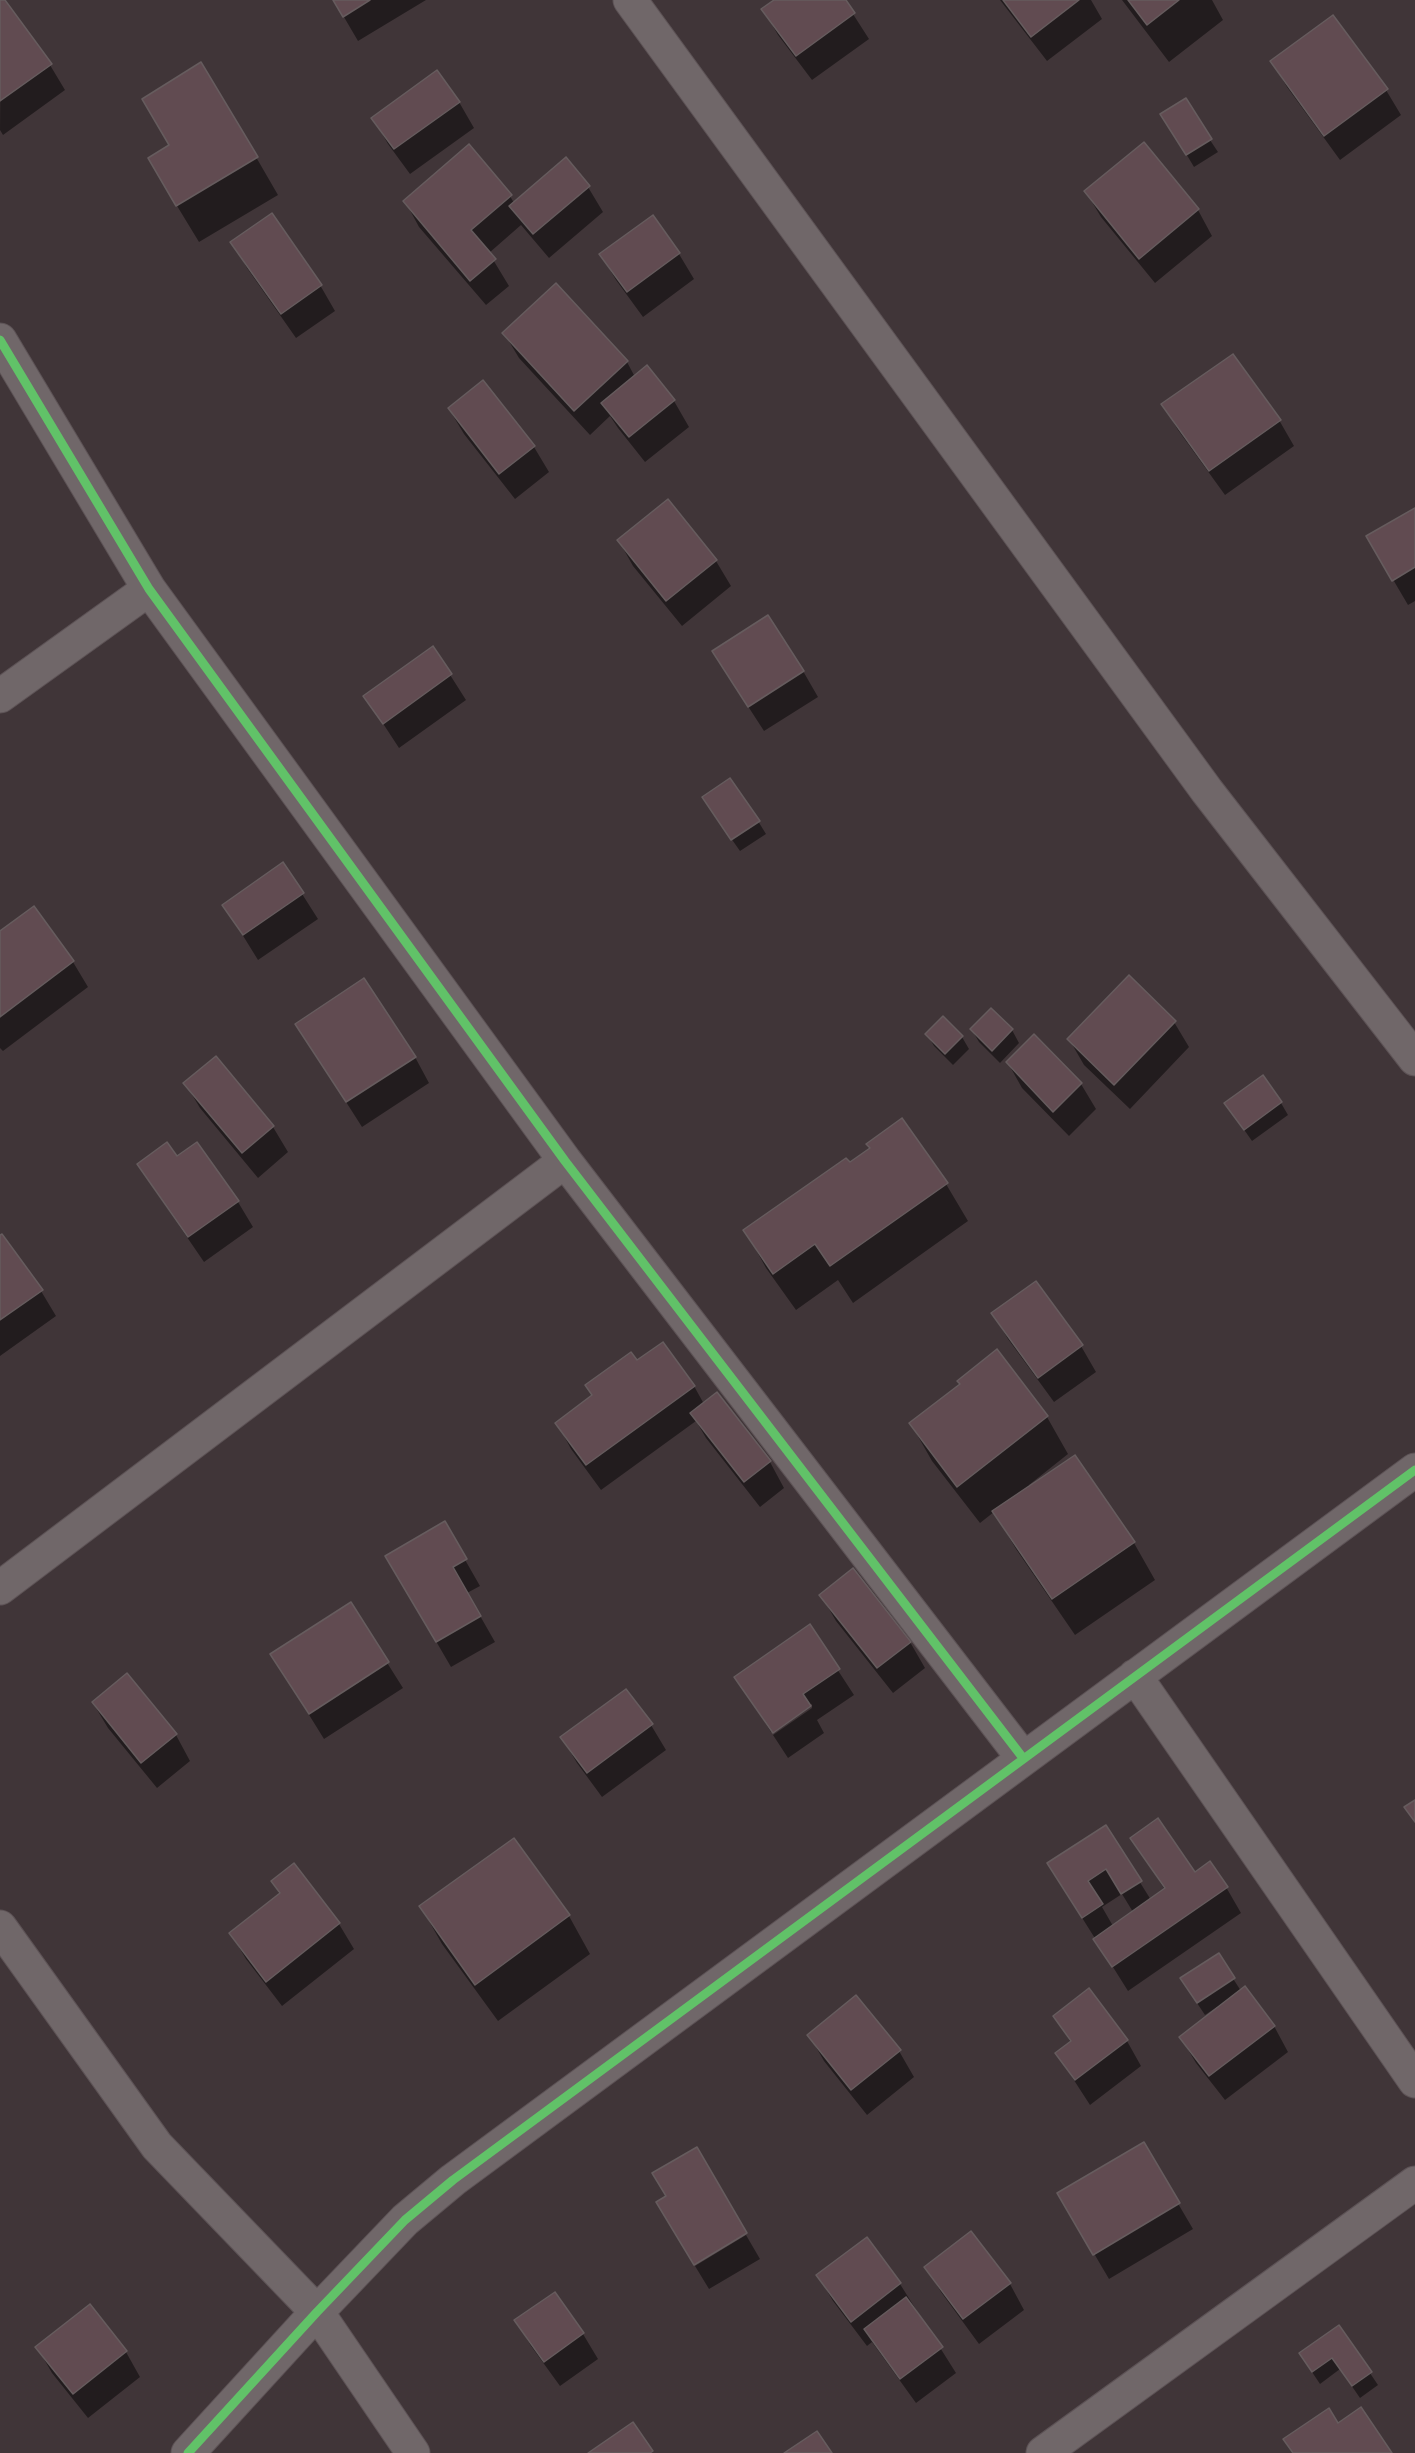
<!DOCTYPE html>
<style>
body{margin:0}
canvas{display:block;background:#403538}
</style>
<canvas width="1415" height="2453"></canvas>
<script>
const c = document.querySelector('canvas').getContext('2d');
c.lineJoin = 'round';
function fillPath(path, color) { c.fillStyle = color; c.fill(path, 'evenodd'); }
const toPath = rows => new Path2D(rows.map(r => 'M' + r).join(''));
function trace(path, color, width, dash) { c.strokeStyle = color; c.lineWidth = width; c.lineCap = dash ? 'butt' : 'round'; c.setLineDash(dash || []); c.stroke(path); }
fillPath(toPath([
 [1,0,3,0,50,65,65,90,3,135,0,130],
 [334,0,426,0,358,41],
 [776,0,844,0,869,39,812,80,778,35,763,9],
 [1000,0,1091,0,1102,19,1047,61],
 [1122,0,1212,0,1223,20,1169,62],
 [1272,62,1386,90,1401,115,1340,160,1287,87],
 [459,102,474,128,410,174,388,144,373,118],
 [1170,127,1210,140,1218,152,1194,167],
 [1144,144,1198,210,1212,236,1155,283,1101,217,1086,192],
 [256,157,278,195,199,242,171,196],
 [588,187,603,212,549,258,521,225,489,253,509,286,486,305,419,227,405,201,510,196,514,203],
 [652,217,679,254,694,279,643,317,616,280,601,255],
 [232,242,320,285,335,311,296,338,247,268],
 [504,333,627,362,635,377,647,368,674,401,689,427,645,462,618,428,610,416,590,435,519,358],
 [1163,405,1279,420,1294,446,1225,495,1178,430],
 [449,409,534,447,549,472,515,499,464,434],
 [1415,509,1415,601,1408,605,1368,537],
 [619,541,716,561,731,586,682,626,633,566],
 [433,648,466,700,399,748,365,696],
 [803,671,818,697,764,731,729,677],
 [711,810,758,821,766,834,740,851],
 [283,864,318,919,258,960,224,905],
 [33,908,73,962,88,987,3,1051,0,1048,0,933],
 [991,1010,1012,1030,1019,1043,1000,1063,979,1042,972,1030],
 [1174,1022,1189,1047,1130,1109,1084,1065,1069,1039],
 [297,1025,415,1057,429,1083,362,1127],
 [927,1034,962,1037,969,1049,953,1065,934,1046],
 [1008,1063,1081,1084,1096,1109,1069,1136,1022,1088],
 [185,1083,273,1127,288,1152,258,1178,200,1108],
 [1281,1103,1288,1115,1252,1141,1226,1104],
 [176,1158,238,1202,253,1227,204,1262,154,1189,139,1164],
 [849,1164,946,1184,968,1221,853,1303,838,1280,796,1310,766,1268,745,1230],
 [0,1237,41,1291,56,1316,0,1356],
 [1036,1283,1081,1346,1096,1372,1054,1402,1008,1339,993,1314],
 [637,1362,694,1386,704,1404,716,1394,770,1462,784,1488,760,1507,706,1438,696,1421,601,1490,571,1449,557,1423],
 [1047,1417,1068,1454,1029,1485,1134,1543,1155,1580,1075,1635,1016,1549,994,1512,980,1523,932,1461,911,1424],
 [444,1523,480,1586,467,1593,495,1642,451,1667,387,1557],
 [821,1595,910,1642,925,1668,893,1693,836,1621],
 [350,1604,403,1688,324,1739,272,1655],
 [809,1626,854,1695,817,1720,824,1733,788,1758,773,1735,812,1708,812,1704,771,1732,736,1677],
 [126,1675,176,1735,190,1761,157,1788,108,1728,93,1703],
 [651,1725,666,1750,602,1797,577,1763,562,1738],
 [1106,1828,1151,1900,1165,1890,1132,1838,1195,1874,1226,1887,1241,1913,1128,1991,1064,1889],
 [1122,1894,1133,1912,1113,1926,1102,1907],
 [514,1840,569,1916,590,1954,498,2021,442,1944,421,1907],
 [294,1865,339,1924,354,1949,282,2006,246,1959,231,1934,280,1895,273,1882],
 [1218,1955,1241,1991,1274,2026,1288,2052,1225,2100,1196,2063,1181,2038,1219,2009,1217,2007,1205,2015,1189,1991],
 [1055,2016,1127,2041,1141,2066,1090,2105,1057,2054,1071,2043],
 [809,2035,899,2051,914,2077,867,2115,824,2061],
 [1143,2144,1193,2229,1109,2279,1059,2194],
 [971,2233,1010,2284,1024,2310,979,2344,941,2292,926,2267],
 [746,2235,760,2259,709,2289,695,2266],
 [866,2239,900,2284,956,2373,916,2403,872,2342,867,2346,833,2301,818,2276],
 [554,2294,583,2334,598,2359,560,2386,531,2346,516,2321],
 [1339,2327,1378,2385,1360,2398,1340,2369,1320,2384,1308,2366],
 [37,2347,126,2352,140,2377,88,2418,52,2373]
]), '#0007');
const building = toPath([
 [0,0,5,0,52,64,0,101,0,0],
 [333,0,370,0,343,17,333,0],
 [774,0,846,0,855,13,796,56,761,9,774,0],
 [1003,0,1079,0,1031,37,1003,0],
 [1128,0,1179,0,1147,25,1128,0],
 [1333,15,1388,89,1324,136,1270,61,1333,15],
 [201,62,258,157,176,206,148,158,169,145,142,99,201,62],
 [437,70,460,102,394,149,371,118,437,70],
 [1186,98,1212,139,1186,155,1160,114,1186,98],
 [1144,142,1199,209,1139,259,1084,191,1144,142],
 [469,144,512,195,471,230,496,259,470,281,403,201,469,144],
 [566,157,590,186,533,234,509,206,566,157],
 [272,213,322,285,281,314,230,242,272,213],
 [653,215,680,253,627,292,599,254,653,215],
 [556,283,628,361,574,411,502,333,556,283],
 [1233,354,1281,420,1209,471,1161,404,1233,354],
 [647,365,675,400,629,437,601,403,647,365],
 [483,380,535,446,499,474,448,408,483,380],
 [668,499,717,560,666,601,617,540,668,499],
 [1415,508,1415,567,1392,581,1366,536,1415,508],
 [768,615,804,671,748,707,712,651,768,615],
 [433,646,452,674,383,724,363,696,433,646],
 [730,778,760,821,731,840,702,797,730,778],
 [283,862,304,893,243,935,222,905,283,862],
 [34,906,74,961,0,1017,0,931,34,906],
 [1129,975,1176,1021,1114,1085,1067,1039,1129,975],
 [364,978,416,1057,346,1102,295,1024,364,978],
 [991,1008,1013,1029,992,1051,970,1029,991,1008],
 [943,1016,963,1036,945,1054,925,1034,943,1016],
 [1034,1034,1082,1083,1053,1112,1006,1062,1034,1034],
 [216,1056,274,1126,242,1153,183,1083,216,1056],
 [1263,1075,1282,1102,1244,1130,1224,1103,1263,1075],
 [902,1118,948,1183,830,1266,815,1244,773,1274,743,1230,846,1158,850,1162,870,1148,866,1144,902,1118],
 [167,1142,177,1156,197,1142,239,1201,188,1237,137,1164,167,1142],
 [2,1234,43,1290,0,1320,0,1235,2,1234],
 [1036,1281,1083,1345,1038,1378,991,1313,1036,1281],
 [663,1342,695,1386,586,1465,555,1423,592,1395,585,1385,631,1352,637,1360,663,1342],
 [997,1349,1048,1416,957,1487,909,1423,960,1384,957,1381,997,1349],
 [717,1392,771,1461,744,1482,690,1413,717,1392],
 [1075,1455,1135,1542,1052,1599,992,1511,1075,1455],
 [445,1521,467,1559,453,1567,481,1616,436,1642,385,1556,445,1521],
 [853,1568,911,1642,877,1668,819,1595,853,1568],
 [351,1602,389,1662,309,1714,270,1654,351,1602],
 [810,1624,840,1669,803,1694,811,1706,773,1733,734,1677,810,1624],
 [127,1673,177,1734,141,1763,92,1702,127,1673],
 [626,1689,653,1724,587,1773,560,1737,626,1689],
 [1415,1800,1415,1822,1404,1807,1415,1800],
 [1158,1818,1195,1872,1210,1861,1228,1887,1112,1967,1093,1939,1165,1888,1130,1838,1158,1818],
 [1106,1825,1142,1881,1121,1894,1106,1869,1088,1881,1103,1904,1082,1918,1047,1863,1106,1825],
 [514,1838,570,1915,475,1985,419,1906,514,1838],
 [294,1863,340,1923,266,1982,229,1933,280,1893,271,1881,294,1863],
 [1219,1953,1235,1978,1197,2003,1180,1978,1219,1953],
 [1245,1986,1275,2026,1209,2076,1179,2037,1245,1986],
 [1089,1988,1128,2040,1075,2080,1055,2053,1071,2041,1053,2016,1089,1988],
 [856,1995,901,2050,851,2090,807,2035,856,1995],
 [1144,2142,1180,2203,1093,2255,1057,2193,1144,2142],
 [697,2147,747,2233,694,2265,656,2202,666,2196,652,2173,697,2147],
 [971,2231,1011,2283,963,2319,924,2267,971,2231],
 [867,2237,901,2283,851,2322,816,2275,867,2237],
 [555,2292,584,2333,544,2362,514,2320,555,2292],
 [906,2297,943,2347,900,2379,864,2329,906,2297],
 [90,2304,127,2351,73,2394,35,2347,90,2304],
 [1339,2325,1372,2372,1352,2386,1332,2358,1312,2372,1299,2353,1339,2325],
 [1361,2407,1392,2453,1293,2453,1283,2439,1329,2408,1338,2423,1361,2407],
 [633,2422,653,2451,650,2453,588,2453,633,2422],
 [817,2431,832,2453,784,2453,817,2431]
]);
fillPath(building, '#614b51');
trace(building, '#665c5e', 1.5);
const minor = toPath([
 [630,0,1207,791,1415,1059],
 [0,340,149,589,565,1161,1023,1758],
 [0,696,149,589],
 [0,1588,565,1161],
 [1135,1676,1415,2081],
 [0,1927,157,2146,317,2312,413,2453],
 [188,2453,317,2312,405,2220,453,2180,1415,1470],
 [1043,2453,1415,2183]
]);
trace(minor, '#5d5356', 35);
trace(minor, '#706769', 33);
trace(toPath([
 [0,340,149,589,565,1161,1023,1758],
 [188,2453,317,2312,405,2220,453,2180,1415,1470]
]), '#61c268', 9);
</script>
